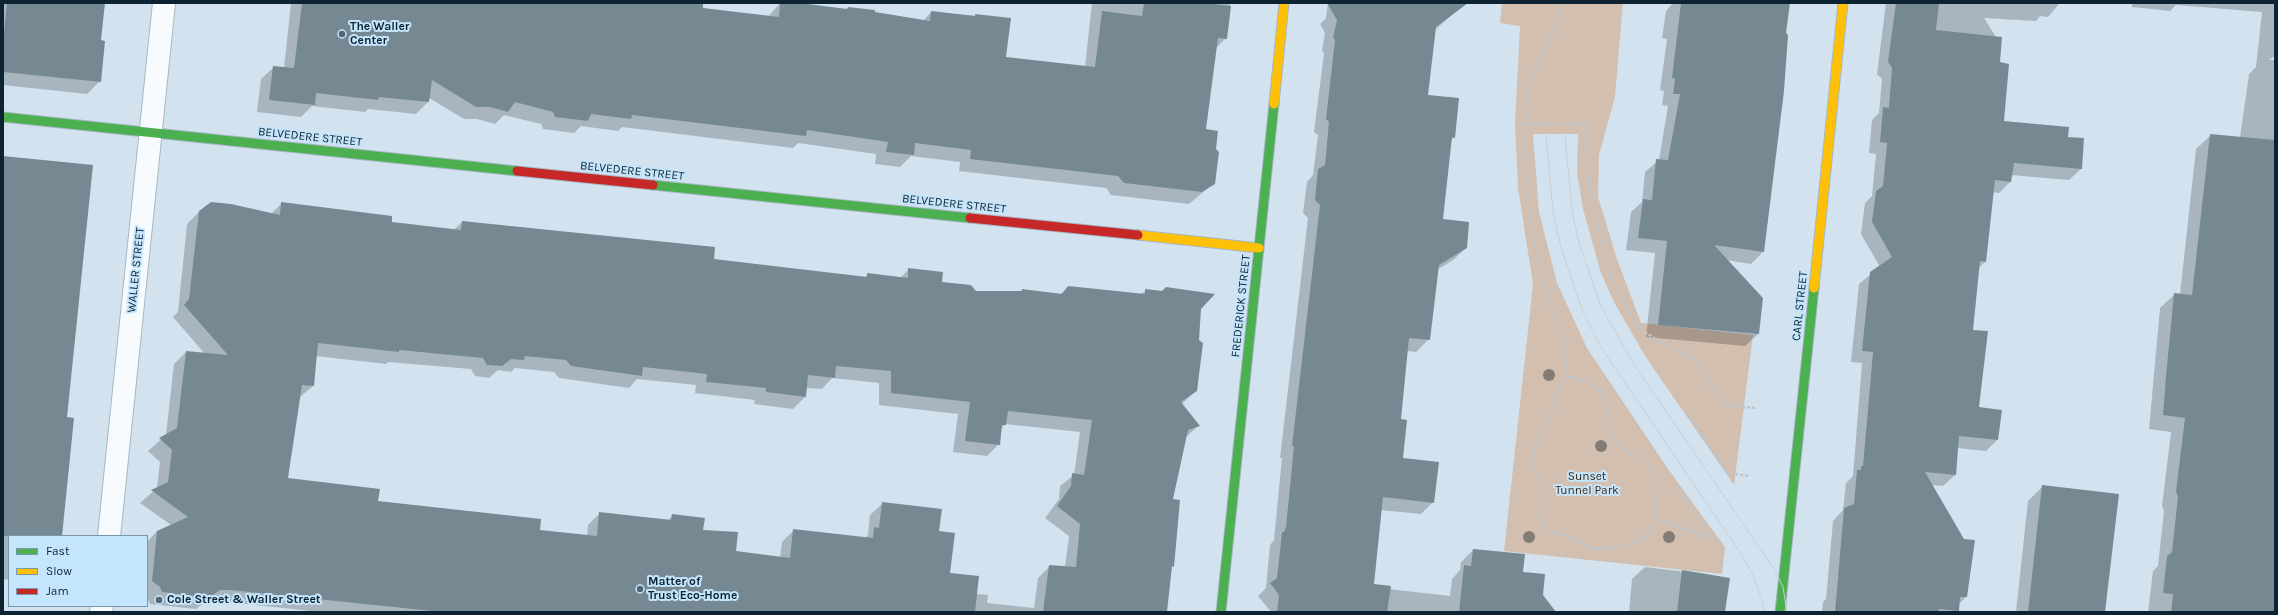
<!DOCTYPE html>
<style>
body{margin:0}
#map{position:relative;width:2278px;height:615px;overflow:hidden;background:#d2e3ef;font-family:Karla,sans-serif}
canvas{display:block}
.frame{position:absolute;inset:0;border:4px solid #0d2331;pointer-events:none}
.legend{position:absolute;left:8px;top:535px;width:140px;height:72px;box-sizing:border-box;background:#c5e5fc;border:1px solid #7b97ab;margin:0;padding:5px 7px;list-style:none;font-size:12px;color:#0d2331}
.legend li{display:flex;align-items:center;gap:8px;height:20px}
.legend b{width:20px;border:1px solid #7b97ab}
</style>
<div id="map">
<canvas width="2278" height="615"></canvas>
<div class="frame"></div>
<ul class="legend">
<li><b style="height:5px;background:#4caf50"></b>Fast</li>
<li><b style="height:5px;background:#ffc107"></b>Slow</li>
<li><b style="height:5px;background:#c62828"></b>Jam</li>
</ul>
</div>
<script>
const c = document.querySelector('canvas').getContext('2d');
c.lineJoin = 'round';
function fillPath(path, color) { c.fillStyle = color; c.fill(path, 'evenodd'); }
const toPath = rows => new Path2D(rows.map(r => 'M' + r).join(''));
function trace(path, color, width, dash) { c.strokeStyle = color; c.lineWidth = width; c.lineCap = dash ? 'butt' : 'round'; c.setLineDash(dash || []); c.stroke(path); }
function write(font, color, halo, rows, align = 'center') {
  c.font = font + ' Karla,sans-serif'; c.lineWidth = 4; c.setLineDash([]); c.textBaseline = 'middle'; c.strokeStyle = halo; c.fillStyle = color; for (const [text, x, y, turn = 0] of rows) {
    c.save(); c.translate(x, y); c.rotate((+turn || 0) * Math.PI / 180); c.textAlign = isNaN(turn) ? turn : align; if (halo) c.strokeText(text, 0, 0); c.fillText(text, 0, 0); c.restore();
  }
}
fillPath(toPath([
 [1502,3,1623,3,1615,97,1599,155,1598,197,1617,259,1641,323,1753,335,1734,485,1645,356,1614,302,1601,273,1583,209,1577,172,1578,134,1533,134,1539,212,1557,283,1587,348,1668,469,1725,547,1722,574,1504,551,1533,284,1518,188,1515,124,1520,26,1500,23]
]), '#d2bfb0');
fillPath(toPath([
 [3,3,104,3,100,41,100,81,87,94,3,85],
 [291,3,691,3,702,8,768,17,780,3,788,3,923,21,931,12,1010,19,1005,58,1085,67,1092,3,1230,3,1226,38,1215,49,1205,130,1215,149,1214,183,1189,204,1111,195,1106,188,959,171,960,162,911,156,900,167,875,164,876,154,798,143,793,148,622,127,618,131,581,126,574,133,543,129,541,124,504,115,495,124,477,119,464,119,429,98,428,102,416,114,368,109,365,112,312,106,301,117,257,112,261,79,274,67,284,68],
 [1328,3,1458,3,1457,10,1435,30,1427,96,1454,137,1451,141,1442,220,1466,248,1453,260,1437,270,1429,339,1416,352,1407,351,1400,420,1401,459,1433,502,1421,514,1380,510,1373,585,1389,589,1450,596,1452,579,1460,570,1461,562,1473,550,1522,573,1542,595,1543,612,1271,612,1258,596,1266,588,1270,545,1274,540,1282,458,1280,458,1308,218,1303,213,1307,182,1313,175,1318,135,1314,132,1324,53,1322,51,1325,33,1320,24,1326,18],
 [1673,3,1789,3,1763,252,1751,264,1726,260,1758,334,1745,346,1646,337,1655,253,1626,250,1631,212,1642,202,1645,172,1659,160,1668,106,1662,105,1664,91,1660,90,1667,39,1662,38,1666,11],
 [1886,3,2060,3,2048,17,2040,16,2036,21,1984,18,2001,45,1999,63,2003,121,2067,138,2083,139,2081,169,2069,180,2011,175,2010,182,1999,193,1993,192,1985,262,1978,268,1972,330,1978,408,1997,440,1986,451,1957,448,1955,475,1943,486,1932,485,1966,597,1959,604,1956,612,1822,612,1823,602,1826,599,1833,521,1843,510,1846,483,1853,476,1862,363,1851,362,1859,284,1880,267,1861,234,1865,203,1872,196,1876,154,1869,153,1872,120,1879,113,1882,79,1877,74],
 [2132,3,2275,3,2275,56,2269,60,2275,60,2275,612,2148,612,2153,571,2158,566,2164,511,2162,506,2171,432,2149,429,2160,308,2175,294,2180,294,2196,149,2211,135,2240,138,2249,74,2256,67,2262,12,2176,5,2170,11,2132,7],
 [3,157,66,418,61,536,9,536,9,580,3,579],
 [282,203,391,223,454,230,462,222,713,260,865,277,868,274,900,278,909,269,941,283,976,292,1020,292,1022,290,1060,295,1068,287,1141,294,1146,290,1200,309,1196,390,1181,405,1198,426,1185,438,1172,499,1177,526,1166,612,320,612,218,601,207,601,196,609,150,604,147,598,147,542,157,531,171,525,140,503,157,488,160,462,148,451,166,435,174,364,186,352,205,354,173,317,178,312,187,224,199,212,271,214],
 [316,356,386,364,388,362,471,369,475,376,489,378,498,370,511,372,515,368,554,372,559,378,629,388,637,379,696,385,695,393,755,400,754,404,793,409,805,397,805,388,822,389,832,378,879,383,879,405,958,414,953,452,987,456,999,444,1001,429,1005,424,1080,432,1074,475,1060,486,1059,499,1045,518,1069,536,1065,567,1050,566,1038,578,1034,608,987,603,988,595,976,594,949,574,938,532,882,504,870,515,868,535,865,538,794,530,782,542,780,558,735,552,702,530,672,516,668,520,600,513,588,525,587,536,539,531,377,502,287,479,299,398,313,386],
 [2043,486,2104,612,2016,612,2028,501],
 [1645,567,1711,575,1724,612,1629,612,1632,579]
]), '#0003');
fillPath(toPath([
 [7,3,105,3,101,40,105,41,101,82,3,72,3,43],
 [302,3,703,3,703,8,779,17,780,3,800,3,847,9,848,7,875,10,875,12,930,21,931,11,975,16,975,14,1011,18,1006,57,1095,67,1102,11,1142,16,1144,3,1206,3,1231,6,1227,39,1218,38,1206,129,1218,131,1216,149,1219,152,1215,184,1202,192,1124,183,1118,176,970,159,971,150,915,143,914,155,886,152,888,142,807,130,806,136,632,115,631,119,591,114,588,121,555,117,553,112,515,102,508,112,490,107,476,107,432,80,429,102,379,97,378,100,316,93,315,105,269,100,273,66,294,68],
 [1327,3,1468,3,1436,27,1428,95,1459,98,1455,138,1452,137,1443,219,1469,222,1467,248,1439,265,1430,340,1409,338,1401,419,1407,420,1403,458,1439,462,1434,503,1383,497,1374,584,1391,586,1387,612,1277,612,1279,595,1270,583,1277,578,1282,532,1284,532,1286,527,1294,446,1292,446,1320,205,1315,200,1318,169,1325,165,1329,122,1326,119,1335,40,1333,38,1337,20],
 [1681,3,1790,3,1786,33,1788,35,1784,91,1764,252,1714,245,1763,298,1759,334,1658,325,1667,241,1638,238,1643,199,1652,200,1656,159,1668,160,1680,94,1673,94,1675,79,1672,78],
 [1896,3,1939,3,1936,30,2002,37,2000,62,2009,64,2004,121,2069,127,2068,137,2084,138,2082,169,2014,163,2011,182,1995,180,1986,262,1980,261,1973,330,1988,331,1979,407,2002,410,1998,440,1959,436,1956,475,1925,472,1964,539,1975,540,1967,597,1960,597,1959,611,1939,609,1939,612,1835,612,1844,508,1854,504,1857,470,1861,470,1861,466,1863,466,1873,352,1862,351,1870,272,1892,257,1872,222,1876,191,1883,186,1887,143,1880,142,1883,107,1889,108,1892,68,1888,62],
 [2210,134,2275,140,2275,612,2171,612,2173,594,2163,593,2167,556,2172,552,2178,497,2176,491,2185,418,2163,415,2166,376,2174,293,2192,295],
 [3,156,93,165,67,417,74,418,62,536,3,536],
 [211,202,231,204,280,215,281,202,392,216,392,222,461,230,462,221,715,247,714,259,867,277,867,273,908,278,908,268,943,272,942,282,971,285,976,291,1022,291,1022,289,1062,294,1068,286,1145,294,1145,289,1162,291,1166,287,1215,294,1201,309,1199,340,1203,343,1197,391,1181,402,1200,426,1188,430,1173,499,1180,500,1174,567,1172,566,1167,612,1043,612,1049,565,1076,567,1080,524,1057,506,1071,486,1072,473,1084,475,1092,420,1008,411,1006,425,1002,425,1000,445,965,441,970,402,891,393,891,371,836,366,835,378,808,375,806,397,766,392,766,388,706,382,707,374,643,367,642,376,571,366,566,360,525,356,524,360,511,359,502,366,487,365,483,358,399,350,399,352,318,343,314,386,302,385,288,478,380,489,378,501,541,519,540,530,597,536,599,512,671,520,672,514,705,518,703,530,738,532,736,551,790,558,793,529,873,538,874,527,879,528,882,502,942,509,939,531,955,533,950,573,979,576,975,612,442,612,230,590,220,590,209,598,162,592,160,587,152,581,157,531,188,517,151,490,168,482,172,450,159,438,177,428,186,351,228,355,184,305,189,299,199,211],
 [2042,485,2119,494,2105,612,2028,612],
 [1473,549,1525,554,1523,572,1545,574,1543,595,1556,612,1459,612,1464,565,1471,566],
 [1682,570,1730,578,1725,612,1677,612]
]), '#768992');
const street = toPath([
 [109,536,164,3],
 [101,612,102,606]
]);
const fast = toPath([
 [3,117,517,171],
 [653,185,970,218],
 [1221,612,1274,104],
 [1780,612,1814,288]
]);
const slow = toPath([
 [1274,104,1284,3],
 [1138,235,1259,248],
 [1814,288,1843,3]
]);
const jam = toPath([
 [517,171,653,185],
 [970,218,1138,235]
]);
trace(street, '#a5b7c3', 24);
trace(fast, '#a5b7c3', 11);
trace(slow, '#a5b7c3', 11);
trace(jam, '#a5b7c3', 11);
trace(toPath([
 [1560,3,1557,21,1529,84,1523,138,1524,165,1532,234,1550,305,1567,343,1566,376,1557,394,1548,424,1536,443,1533,452,1534,467,1541,487,1540,519,1547,530,1567,536,1591,548,1614,549,1635,543,1649,534,1655,519,1656,507,1652,471,1645,461,1625,451,1613,440,1609,424,1607,404,1600,391,1587,382,1566,376],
 [1523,124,1587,124,1589,184,1607,266,1635,325,1658,341,1692,357,1725,406,1757,408],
 [1690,417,1728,473,1750,476],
 [1675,484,1713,539],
 [1655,519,1713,539,1717,544]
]), '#bdc4ca', 2.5, [3, 2]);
trace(street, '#f8fbfd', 22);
trace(fast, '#4caf50', 9);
trace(slow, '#ffc107', 9);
trace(jam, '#c62828', 9);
trace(toPath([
 [1546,134,1553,212,1561,248,1583,312,1599,344,1741,554,1753,575,1761,597,1764,612],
 [1565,135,1572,210,1579,243,1600,304,1633,363,1774,569,1783,587,1787,612]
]), '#c9cfd2', 1);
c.fillStyle = '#837c75';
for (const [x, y] of [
 [1549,375],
 [1601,446],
 [1529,537],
 [1669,537]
]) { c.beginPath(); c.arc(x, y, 6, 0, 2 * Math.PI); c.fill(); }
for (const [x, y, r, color] of [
 [342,34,4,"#526674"],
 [640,589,4,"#526674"],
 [159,600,4,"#526674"]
]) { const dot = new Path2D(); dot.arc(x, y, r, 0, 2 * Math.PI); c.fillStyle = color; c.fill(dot); trace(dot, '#c5e5fc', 1.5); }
write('bold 12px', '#0d2331', '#c5e5fc', [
 ["The Waller",350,27],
 ["Center",350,41],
 ["Matter of",648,582],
 ["Trust Eco-Home",648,596],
 ["Cole Street & Waller Street",167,600]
], 'left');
write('12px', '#0d2331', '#c5e5fc', [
 ["BELVEDERE STREET",310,137,6],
 ["BELVEDERE STREET",632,171,6],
 ["BELVEDERE STREET",954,204,6],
 ["WALLER STREET",136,270,-84],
 ["FREDERICK STREET",1241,306,-84],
 ["CARL STREET",1800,306,-84]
]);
write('12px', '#422811', '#c5e5fc', [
 ["Sunset",1587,477],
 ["Tunnel Park",1587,491]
]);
</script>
